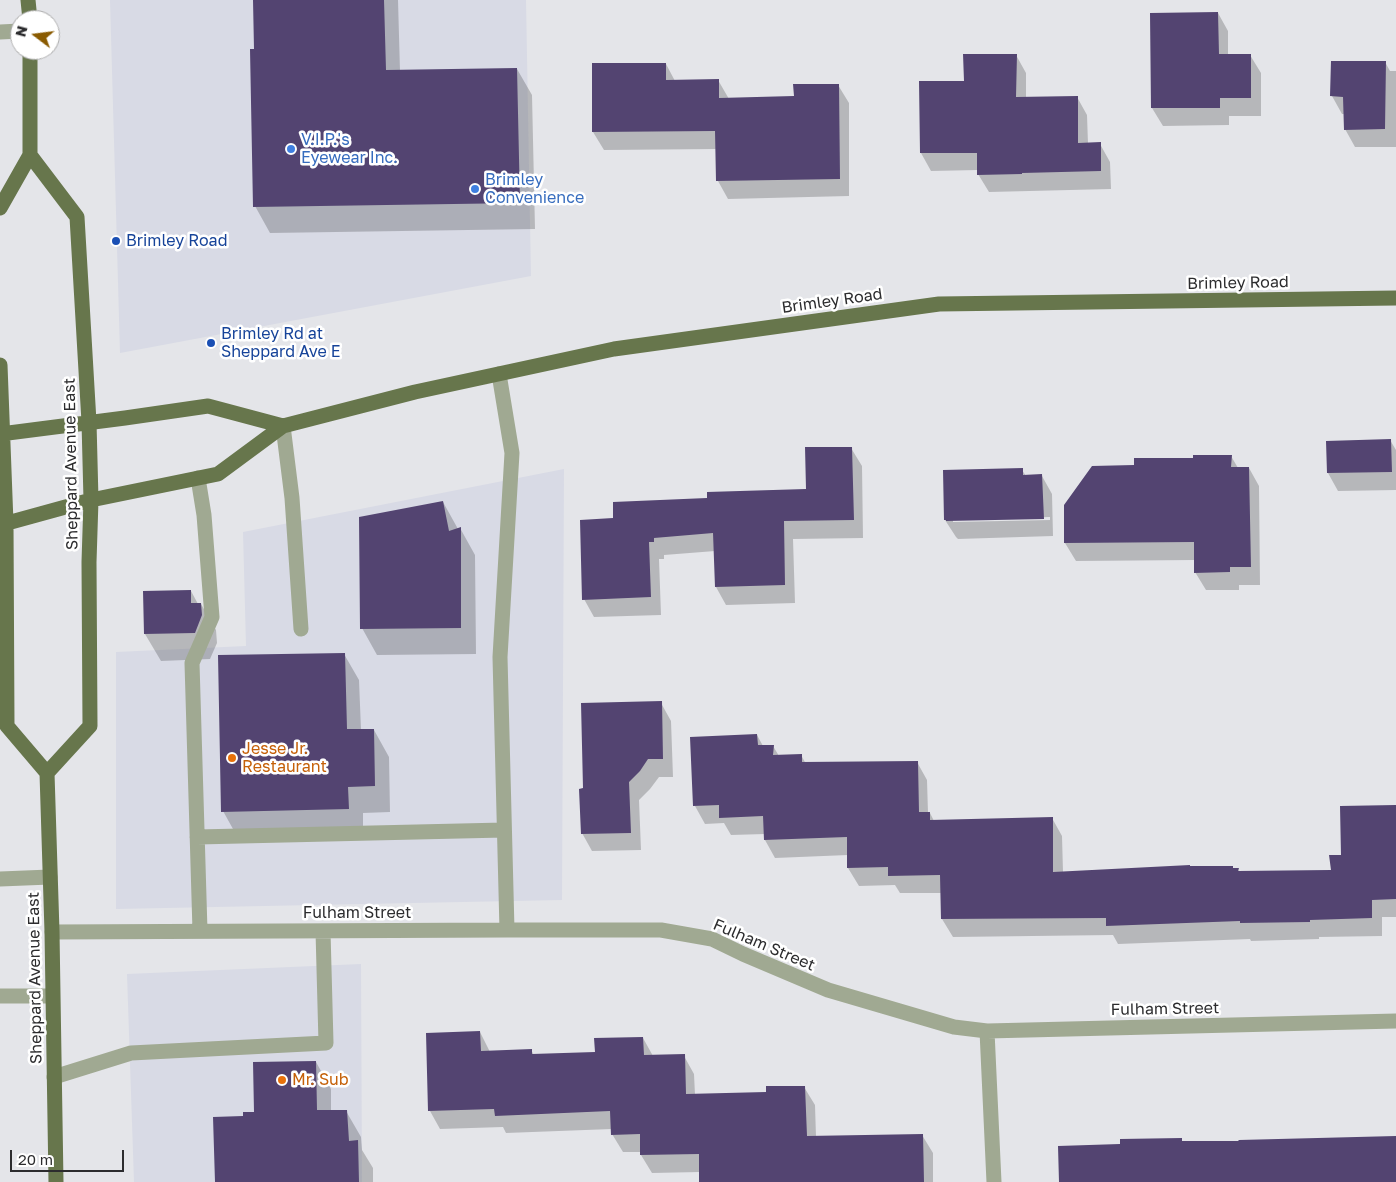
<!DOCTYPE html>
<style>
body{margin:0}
#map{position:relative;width:1396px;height:1182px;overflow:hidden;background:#e4e5e9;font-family:"Golos Text",sans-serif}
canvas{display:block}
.north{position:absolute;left:10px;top:10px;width:50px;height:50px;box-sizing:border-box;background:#fff;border:1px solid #ababab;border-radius:50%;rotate:285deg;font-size:14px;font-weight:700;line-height:20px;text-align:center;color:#2c2c2e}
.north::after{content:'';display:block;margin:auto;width:18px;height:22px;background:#8a5b01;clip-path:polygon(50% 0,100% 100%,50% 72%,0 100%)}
.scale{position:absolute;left:10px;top:1150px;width:114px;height:22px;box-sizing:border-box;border:2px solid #2c2c2e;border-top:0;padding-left:6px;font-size:15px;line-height:18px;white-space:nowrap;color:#2c2c2e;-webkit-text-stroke:4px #fff;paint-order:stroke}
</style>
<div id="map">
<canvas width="1396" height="1182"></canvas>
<div class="north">N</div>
<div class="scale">20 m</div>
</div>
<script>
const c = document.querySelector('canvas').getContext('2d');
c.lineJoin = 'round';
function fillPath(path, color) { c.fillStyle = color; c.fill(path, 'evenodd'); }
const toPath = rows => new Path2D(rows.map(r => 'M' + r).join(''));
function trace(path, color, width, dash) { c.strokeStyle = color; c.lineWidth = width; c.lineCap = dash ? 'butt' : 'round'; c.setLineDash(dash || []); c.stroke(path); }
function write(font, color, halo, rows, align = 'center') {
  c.font = font + ' "Golos Text",sans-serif'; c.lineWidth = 5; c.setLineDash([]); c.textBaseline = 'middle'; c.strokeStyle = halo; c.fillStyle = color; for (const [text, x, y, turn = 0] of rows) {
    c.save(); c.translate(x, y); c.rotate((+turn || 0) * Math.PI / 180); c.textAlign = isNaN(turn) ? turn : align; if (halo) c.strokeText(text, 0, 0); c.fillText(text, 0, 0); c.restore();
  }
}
fillPath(toPath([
 [110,0,526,0,531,276,120,353],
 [564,469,562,900,116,909,116,652,246,646,243,532],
 [361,964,362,1182,134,1182,127,974]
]), '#d8dae5');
fillPath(toPath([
 [254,0,398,0,400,71,517,69,532,95,535,229,270,233,255,206],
 [1218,13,1228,31,1228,55,1250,55,1261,73,1261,116,1229,116,1229,125,1163,126,1152,108,1152,14],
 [1016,55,1026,73,1026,98,1077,97,1087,115,1088,144,1100,144,1110,162,1111,189,989,192,978,174,978,170,931,171,921,153,965,82],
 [1385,62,1390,71,1396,71,1396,147,1355,147,1345,129,1345,114,1342,114,1332,96,1332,63],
 [666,64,675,81,718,80,729,99,795,97,838,85,849,103,849,196,728,199,718,181,717,149,604,150,593,132],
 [1390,440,1396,450,1396,490,1338,491,1328,473,1327,442],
 [851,448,862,466,863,538,793,539,795,603,726,605,716,587,715,551,664,555,664,559,659,559,661,615,594,617,584,599,615,520,709,499,807,490],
 [1231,456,1238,468,1249,468,1259,486,1260,585,1239,585,1239,590,1206,590,1195,572,1195,560,1076,561,1065,543,1135,467],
 [1022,470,1026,476,1042,476,1052,494,1053,536,958,539,956,537,945,520],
 [1050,517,1050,520,953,522,953,520],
 [443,502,458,529,460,528,475,555,476,654,377,655,362,628],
 [191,591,198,604,201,604,216,630,217,643,210,659,161,661,145,634,144,592],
 [344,654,359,680,361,730,374,730,389,757,390,812,363,813,363,835,238,838,223,811],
 [661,703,671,721,673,777,659,777,650,789,639,800,641,850,592,851,582,833,584,789],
 [757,735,763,746,773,746,779,756,801,755,806,764,917,762,927,780,928,813,930,813,934,821,1052,818,1062,836,1063,872,1233,869,1238,869,1240,872,1332,871,1342,856,1396,807,1396,917,1382,917,1382,936,1319,937,1319,939,1251,941,1250,939,1118,944,1113,935,953,937,942,919,942,893,900,893,895,885,859,886,848,868,848,855,775,858,765,840,765,834,731,835,724,823,705,824,695,806],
 [480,1032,490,1052,531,1050,534,1055,596,1054,643,1038,653,1056,684,1056,694,1074,695,1095,768,1093,804,1087,815,1105,816,1137,922,1135,933,1153,933,1182,701,1182,700,1172,652,1173,641,1155,641,1152,623,1152,612,1134,612,1129,506,1133,503,1127,440,1129,430,1111],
 [316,1062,331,1089,331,1111,346,1111,361,1137,362,1150,373,1168,373,1182,216,1182,245,1117,255,1113]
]), '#0003');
fillPath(toPath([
 [253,0,384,0,386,70,517,68,520,203,253,207,250,49,254,49],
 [1218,12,1219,54,1251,54,1251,98,1220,98,1220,108,1151,108,1150,13],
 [963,54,1017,54,1016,97,1078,96,1078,143,1101,142,1101,171,1022,173,1022,174,977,175,977,153,920,153,919,81,964,81],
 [1331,61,1386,61,1385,129,1344,130,1343,97,1330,96],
 [592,63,666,63,666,80,719,79,719,98,794,96,793,84,839,84,840,179,716,181,715,131,592,132],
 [1391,439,1392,472,1327,473,1326,441],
 [805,447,852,447,854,520,784,521,785,585,715,587,713,533,654,538,654,542,649,542,651,597,582,600,580,520,613,518,613,502,707,498,707,492,806,489],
 [1193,455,1232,455,1231,467,1249,467,1251,567,1230,567,1230,572,1194,573,1194,542,1064,543,1064,505,1092,466,1134,465,1134,458,1193,458],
 [1023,468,1023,475,1042,474,1044,519,946,521,946,520,944,520,943,470],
 [443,501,449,531,461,527,461,628,360,629,359,517],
 [191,590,191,603,201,603,202,615,195,633,144,634,143,591],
 [345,653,347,729,374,729,375,786,348,787,349,809,221,812,218,655],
 [662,701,663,759,648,759,640,771,629,782,631,833,581,834,579,789,583,788,581,703],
 [757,734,758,745,774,745,773,755,802,754,802,762,918,761,919,812,930,812,930,820,1053,817,1053,872,1190,865,1190,866,1233,866,1233,868,1239,868,1238,871,1331,870,1329,855,1341,855,1340,806,1396,805,1396,899,1372,900,1372,918,1310,920,1310,922,1240,923,1240,921,1106,926,1106,918,941,919,940,875,888,876,888,867,847,868,847,837,764,840,763,816,719,818,719,805,693,806,690,737],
 [480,1031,481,1051,532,1049,532,1054,595,1052,594,1038,643,1037,644,1055,685,1054,686,1094,766,1092,766,1086,805,1086,807,1136,923,1134,924,1182,699,1182,699,1154,640,1155,640,1134,611,1135,610,1111,495,1116,494,1109,428,1111,426,1033],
 [316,1061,317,1110,347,1110,349,1141,358,1140,359,1182,215,1182,213,1117,243,1116,243,1112,254,1112,253,1062],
 [1396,1136,1396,1182,1059,1182,1058,1146,1120,1144,1120,1139,1182,1138,1182,1141,1238,1141,1239,1140]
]), '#534471');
trace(toPath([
 [0,32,20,31],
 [499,374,512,453,500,657,507,930],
 [283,426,292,498,301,629],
 [198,478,204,515,212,617,192,663,200,931],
 [197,837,504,830],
 [0,879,50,877],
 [52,932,507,930,661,930,712,939,743,954,828,990,954,1027,987,1031,1396,1021],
 [0,996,52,996],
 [987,1031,994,1182],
 [54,1077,131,1053,326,1043,323,931]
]), '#a0a992', 15);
trace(toPath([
 [28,0,30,20],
 [30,155,77,217,89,422,91,500,89,562,90,726,47,773],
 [0,208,30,155,30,50],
 [0,365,6,523,7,726,47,773,52,932,56,1182],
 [0,434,125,418,208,406,283,426],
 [0,525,91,500,218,474,283,426,415,392,614,349,939,304,1396,298]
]), '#67764c', 15);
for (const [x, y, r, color] of [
 [291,149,5,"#3f7fe0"],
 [475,189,5,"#3f7fe0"],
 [116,241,5,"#1a4fb4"],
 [211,343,5,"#1a4fb4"],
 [232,758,5,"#e8710a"],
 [282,1080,5,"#e8710a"]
]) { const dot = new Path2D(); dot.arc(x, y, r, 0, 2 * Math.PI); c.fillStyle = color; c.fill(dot); trace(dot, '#fff', 2); }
write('16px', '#366cbe', '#fff', [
 ["V.I.P.'s",301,140],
 ["Eyewear Inc.",301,158],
 ["Brimley",485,180],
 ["Convenience",485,198]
], 'left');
write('16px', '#164399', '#fff', [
 ["Brimley Road",126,241],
 ["Brimley Rd at",221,334],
 ["Sheppard Ave E",221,352]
], 'left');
write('16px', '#2c2c2e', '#fff', [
 ["Brimley Road",1238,283,-1],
 ["Brimley Road",832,301,-8],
 ["Sheppard Avenue East",71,464,-91],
 ["Fulham Street",357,913],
 ["Fulham Street",764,945,23],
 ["Sheppard Avenue East",35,978,-91],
 ["Fulham Street",1165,1009,-1]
]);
write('16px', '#c56008', '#fff', [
 ["Jesse Jr.",242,749],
 ["Restaurant",242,767],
 ["Mr. Sub",292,1080]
], 'left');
</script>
